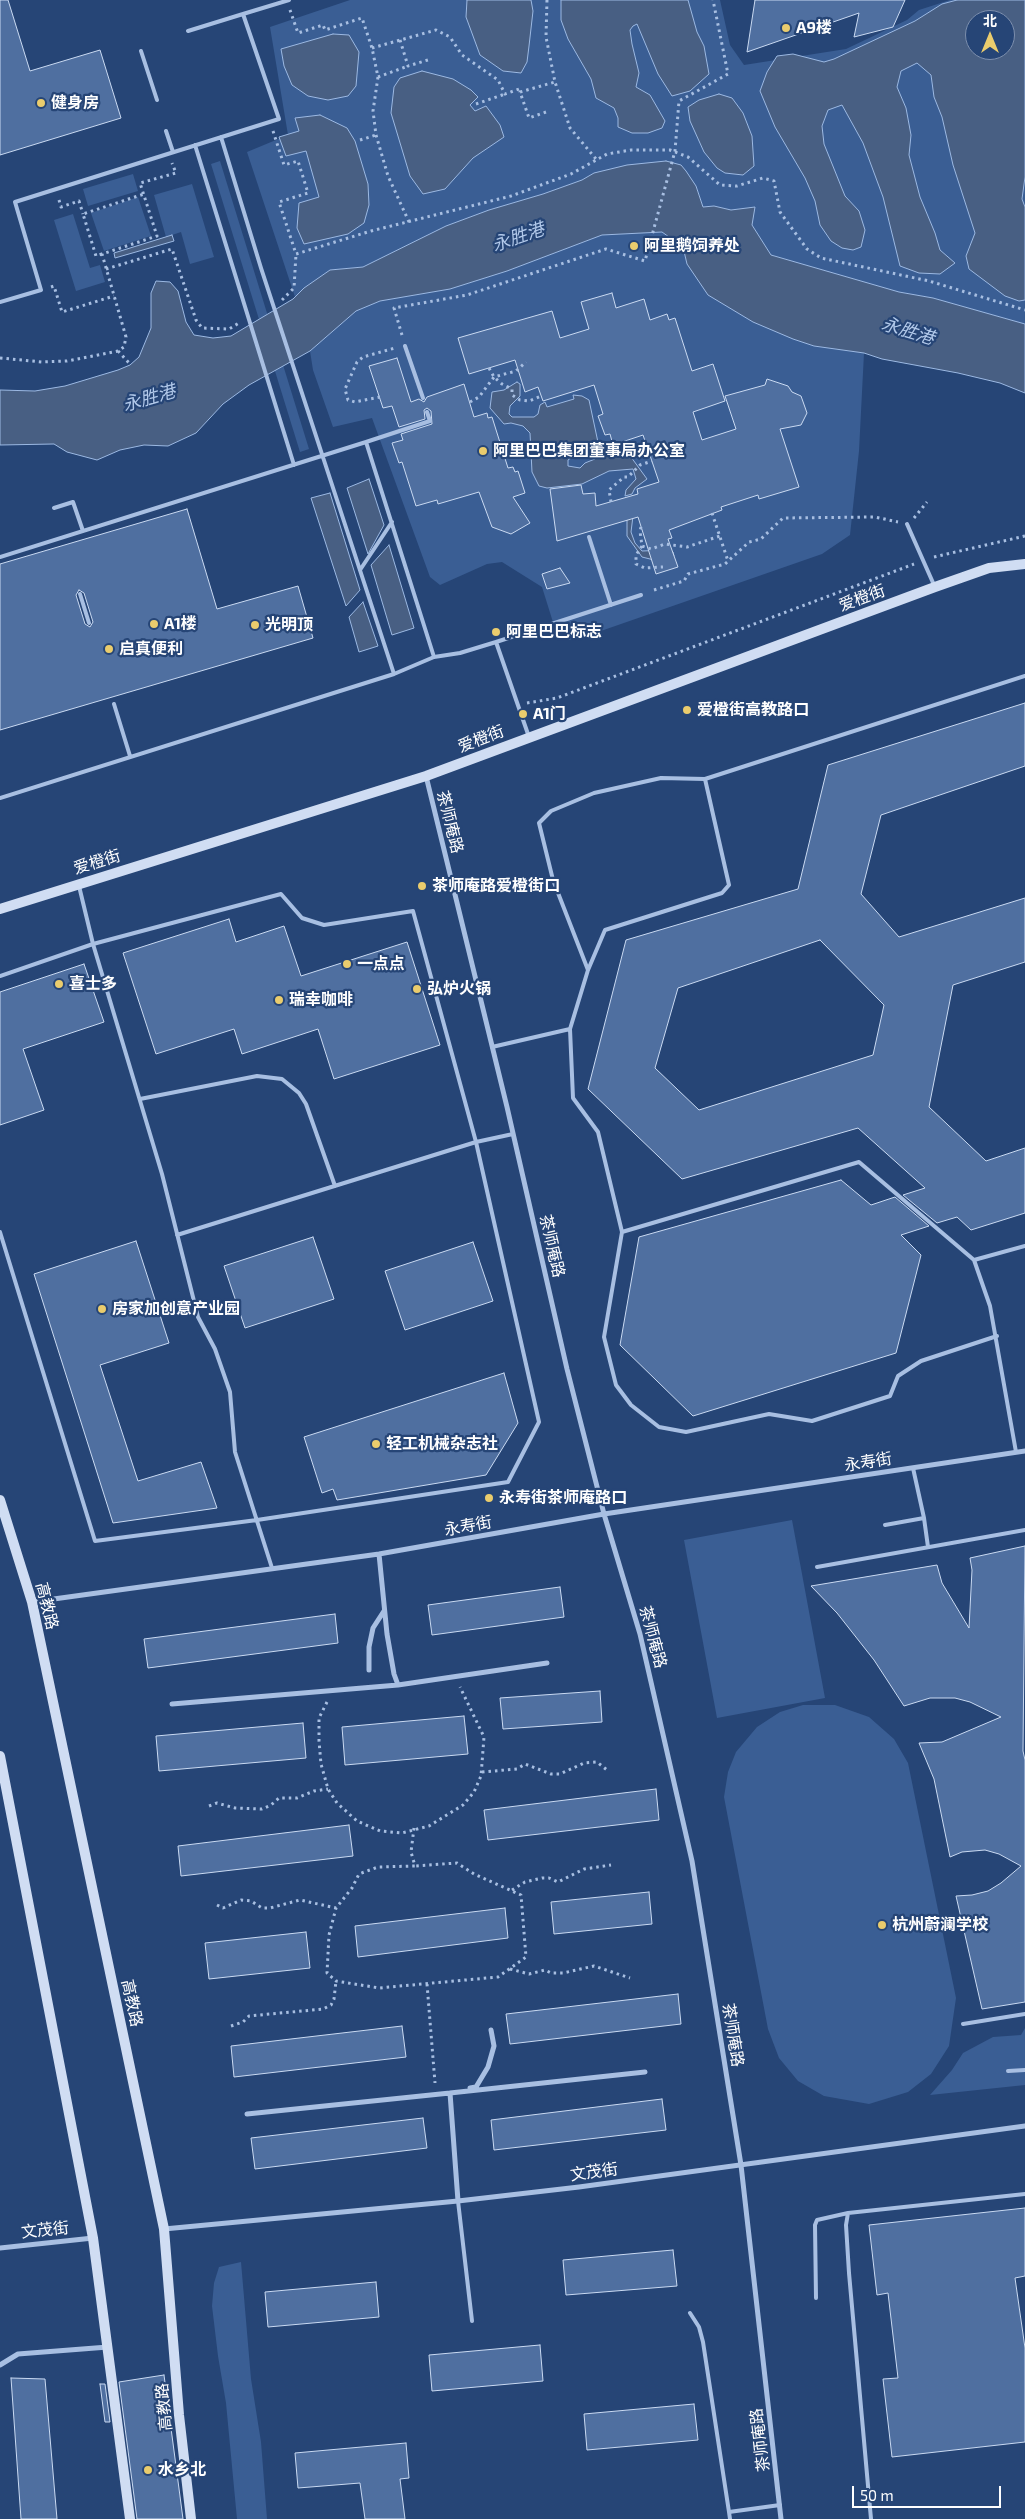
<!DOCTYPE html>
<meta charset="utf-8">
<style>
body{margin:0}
#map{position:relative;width:1025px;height:2519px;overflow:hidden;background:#264576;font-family:"Exo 2","Noto Sans SC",sans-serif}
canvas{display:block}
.north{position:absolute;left:965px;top:10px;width:50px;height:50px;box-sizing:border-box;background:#264576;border:1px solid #7d8fad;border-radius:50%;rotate:0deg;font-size:14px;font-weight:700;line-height:20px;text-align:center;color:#fff}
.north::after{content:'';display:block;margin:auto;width:18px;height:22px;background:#eacc6d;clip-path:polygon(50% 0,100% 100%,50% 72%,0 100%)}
.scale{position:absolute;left:852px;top:2486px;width:149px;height:22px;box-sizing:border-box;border:2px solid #fff;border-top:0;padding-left:6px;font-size:15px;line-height:18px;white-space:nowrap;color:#fff;-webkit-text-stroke:4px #264576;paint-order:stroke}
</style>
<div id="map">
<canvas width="1025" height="2519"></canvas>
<div class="north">北</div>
<div class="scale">50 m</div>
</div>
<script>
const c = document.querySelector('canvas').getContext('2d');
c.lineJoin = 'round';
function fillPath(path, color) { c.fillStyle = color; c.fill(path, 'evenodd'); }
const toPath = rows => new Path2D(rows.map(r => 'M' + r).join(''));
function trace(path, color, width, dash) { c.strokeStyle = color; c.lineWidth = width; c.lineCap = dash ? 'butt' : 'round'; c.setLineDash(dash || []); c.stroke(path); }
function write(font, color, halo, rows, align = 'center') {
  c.font = font + ' "Exo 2","Noto Sans SC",sans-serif'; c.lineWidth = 4.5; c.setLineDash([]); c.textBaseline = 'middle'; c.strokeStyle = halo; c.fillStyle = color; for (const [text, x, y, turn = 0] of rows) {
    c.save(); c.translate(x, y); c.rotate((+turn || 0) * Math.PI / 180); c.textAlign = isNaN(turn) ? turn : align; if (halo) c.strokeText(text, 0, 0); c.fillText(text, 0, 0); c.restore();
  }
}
fillPath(toPath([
 [350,0,720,0,730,45,744,65,846,49,907,20,919,10,950,0,1025,0,1025,324,933,298,899,292,771,255,752,225,754,207,731,210,714,206,703,207,696,186,666,161,594,173,582,180,543,194,489,210,446,226,363,267,330,270,304,288,295,297,247,152,288,135,270,27],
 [975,20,1005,20,1005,50,975,50],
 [220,161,309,449,300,452,211,164],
 [133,174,138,191,88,206,83,189],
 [192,184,214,257,190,264,181,232,166,237,154,195],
 [138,197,151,236,104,251,91,213],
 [73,214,90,268,100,265,105,282,76,291,54,220],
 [662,232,683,247,687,264,814,346,864,353,859,451,850,535,822,554,598,632,569,640,557,635,542,587,502,562,487,564,440,585,430,577,372,418,333,427,313,370,310,351,356,311,380,301,450,289,507,271,602,235],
 [792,1520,825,1698,717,1718,684,1540],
 [803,1705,835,1705,869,1717,894,1739,908,1763,956,1998,949,2046,931,2074,908,2092,869,2104,824,2096,798,2081,779,2058,768,2029,724,1797,728,1772,736,1752,757,1727,780,1712],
 [1025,2028,1025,2085,930,2095,952,2070,963,2053,993,2037,1021,2035],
 [241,2262,251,2379,261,2442,267,2519,237,2519,226,2403,218,2356,212,2306,214,2283,219,2267]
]), '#3a5e94');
const water = toPath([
 [467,0,531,0,533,11,529,46,527,62,521,73,503,71,480,55,466,17,467,0],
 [561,0,688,0,697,32,704,46,709,74,690,91,672,96,658,74,637,24,633,26,630,30,632,44,639,73,636,87,650,95,665,121,662,128,648,133,632,133,618,127,618,118,614,108,596,98,591,79,568,39,561,20,561,0],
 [957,0,1025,0,1025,177,1022,199,1025,207,1025,300,1019,301,1005,296,969,269,966,256,975,233,953,165,942,117,934,97,931,75,917,63,901,71,897,87,906,108,911,135,909,155,920,197,935,233,940,250,955,263,940,274,919,273,900,266,883,197,863,143,842,105,828,110,822,126,824,144,845,196,859,211,865,230,861,247,853,250,842,248,831,241,820,225,815,201,805,178,775,127,760,91,767,72,777,56,793,54,824,62,834,59,915,21,942,4,957,0],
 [975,20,1005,20,1005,33,1009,40,1005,50,985,59,978,50,975,50,972,41,975,20],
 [333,34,349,35,359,52,356,86,348,96,328,100,308,96,292,85,284,66,281,49,333,34],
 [422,71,453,79,471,90,478,97,470,105,475,111,486,106,500,125,504,137,473,158,445,189,423,194,410,176,391,113,394,87,400,78,422,71],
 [719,94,732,98,743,113,752,136,754,166,743,175,725,173,717,168,704,152,690,121,688,107,699,100,719,94],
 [320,115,347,128,355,141,368,184,369,205,364,223,348,234,304,244,297,228,299,203,319,197,306,151,286,156,279,137,299,131,295,118,320,115],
 [666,161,681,165,686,171,696,186,703,207,714,206,731,210,755,207,752,225,771,255,899,292,933,298,1025,324,1025,393,1000,383,958,373,882,359,864,353,814,346,793,339,753,322,708,295,687,264,683,247,662,232,602,235,507,271,450,289,380,301,356,311,310,351,249,385,223,404,196,433,168,446,144,445,120,450,97,460,67,452,54,444,0,445,0,390,35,391,65,386,118,370,130,365,139,357,151,328,151,293,156,281,170,282,178,291,186,322,194,335,213,338,231,336,293,299,304,288,330,270,363,267,446,226,489,210,543,194,582,180,594,173,627,165,666,161],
 [172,235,174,241,115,258,114,253,172,235],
 [517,382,520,384,520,396,510,406,509,414,512,417,534,417,538,414,540,405,545,402,547,407,574,399,573,395,582,396,589,400,599,447,611,456,631,457,647,479,635,488,632,494,625,496,626,490,636,479,633,469,609,471,582,484,547,488,539,486,532,472,530,433,523,426,511,423,504,424,490,408,492,392,504,390,517,382],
 [591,449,596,451,595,459,585,463,580,468,568,466,568,460,582,450,591,449],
 [369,479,384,525,368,554,347,488,369,479],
 [330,493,360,590,346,606,311,498,330,493],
 [627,510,633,516,631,532,635,543,642,551,668,550,673,552,674,556,658,561,642,557,627,536,627,510],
 [389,545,414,628,392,635,371,565,389,545],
 [363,602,378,646,359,652,349,617,363,602]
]);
fillPath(water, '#485f83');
trace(water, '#9cb9e3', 1);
const building = toPath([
 [0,0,8,0,30,71,100,50,121,118,0,155,0,0],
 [755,0,905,0,893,27,854,37,859,13,747,52,755,0],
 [612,293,616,308,644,299,650,320,667,314,669,320,675,318,692,371,713,364,725,401,693,412,702,440,736,429,725,396,765,385,767,379,788,386,792,392,801,396,807,413,801,425,780,429,799,487,759,499,758,495,721,507,722,510,669,530,672,538,668,539,678,567,656,574,638,517,557,541,550,489,581,485,583,494,595,493,596,506,638,494,637,489,659,482,643,435,613,445,610,434,605,435,598,416,603,414,594,385,543,401,538,387,525,392,515,360,469,374,458,338,552,311,560,338,589,329,581,302,612,293],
 [397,358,411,402,419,399,424,402,427,397,464,384,474,417,487,413,488,418,492,417,508,468,513,467,515,472,518,471,525,493,513,497,530,523,511,534,492,527,479,492,438,504,437,500,416,506,402,462,399,463,392,443,403,440,401,434,432,424,431,411,427,408,424,410,425,419,399,427,392,406,383,408,369,366,397,358],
 [187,509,217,609,298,586,313,638,0,730,0,564,187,509],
 [79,590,84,593,93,622,90,627,85,624,76,595,79,590],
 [560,568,570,583,547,589,542,574,560,568],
 [1025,703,1025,766,881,815,861,894,899,937,1025,898,1025,962,953,985,929,1107,986,1161,1025,1148,1025,1213,971,1230,957,1217,937,1223,903,1195,925,1188,858,1128,682,1179,588,1089,626,940,798,889,828,765,1025,703],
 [820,940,884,1005,873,1055,699,1110,655,1068,678,988,820,940],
 [229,919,236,942,284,926,301,976,407,942,440,1045,334,1079,318,1029,242,1054,234,1029,156,1054,123,953,229,919],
 [84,964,104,1022,23,1049,44,1110,0,1125,0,992,84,964],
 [841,1180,871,1205,895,1197,929,1226,901,1235,921,1255,896,1353,693,1416,620,1345,639,1237,841,1180],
 [313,1237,334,1299,245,1328,224,1266,313,1237],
 [136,1241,169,1343,100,1365,138,1481,201,1462,217,1508,113,1523,34,1274,136,1241],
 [473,1242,493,1301,405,1330,385,1271,473,1242],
 [504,1373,518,1423,486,1475,337,1500,333,1489,322,1493,304,1437,504,1373],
 [1025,1546,1023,1751,1025,1760,1025,2002,982,2009,956,1896,972,1895,988,1891,1001,1883,1021,1866,999,1854,985,1850,962,1852,950,1857,934,1779,919,1743,942,1742,1001,1717,970,1702,955,1698,930,1698,904,1706,874,1660,837,1613,811,1586,937,1565,942,1583,969,1628,972,1570,970,1558,1025,1546],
 [560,1587,564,1617,432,1635,428,1605,560,1587],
 [335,1614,338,1643,148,1668,144,1639,335,1614],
 [600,1691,602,1722,503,1729,500,1698,600,1691],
 [464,1716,468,1754,345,1765,342,1727,464,1716],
 [303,1723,306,1758,159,1771,156,1736,303,1723],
 [656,1789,659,1820,488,1840,484,1810,656,1789],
 [349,1825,353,1856,181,1876,178,1846,349,1825],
 [649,1892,652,1924,554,1934,551,1902,649,1892],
 [505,1908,508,1938,358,1957,355,1926,505,1908],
 [306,1932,310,1968,209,1979,205,1943,306,1932],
 [678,1994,681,2024,510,2044,506,2014,678,1994],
 [402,2026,406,2057,234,2077,231,2046,402,2026],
 [662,2099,666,2130,494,2150,491,2120,662,2099],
 [423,2118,427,2148,255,2169,251,2138,423,2118],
 [1025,2208,1025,2276,1015,2278,1025,2348,1025,2442,892,2457,883,2379,898,2378,888,2293,877,2295,869,2225,1025,2208],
 [673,2250,677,2286,566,2295,563,2260,673,2250],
 [376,2282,379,2317,268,2327,265,2292,376,2282],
 [540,2345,543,2381,432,2391,429,2355,540,2345],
 [164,2375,183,2519,137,2519,119,2382,164,2375],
 [11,2378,45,2379,57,2519,21,2519,11,2378],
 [100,2384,105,2384,110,2422,105,2422,100,2384],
 [694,2404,698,2440,587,2450,584,2414,694,2404],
 [406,2443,409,2478,400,2479,405,2519,365,2519,360,2483,298,2488,295,2453,406,2443]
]);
fillPath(building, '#4f6fa0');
trace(building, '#cadaf2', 1);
trace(toPath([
 [547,0,546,37,555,82,570,128,596,159],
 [290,10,298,33,323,25,325,30,362,18,372,48,378,77,408,66],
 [400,40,408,66,431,59],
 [372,48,436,30,450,37,462,55,498,80,505,94,519,89,520,92],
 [378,77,373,111,376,135,388,176,409,222],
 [476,104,505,94],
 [546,112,529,118,520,92,555,82],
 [273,131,284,165,298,161,308,193,279,202,296,254,371,231,511,196,571,174,607,154,631,150,670,150,688,157,720,185,737,186,763,178,774,181,780,212,807,249,821,258,929,281,1025,310],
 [360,140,376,135],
 [59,200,61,207,79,201,83,214],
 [102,254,96,256,83,214,144,194],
 [106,269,172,249,196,320,202,328,229,329,239,323],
 [51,287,54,286,62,312,114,296],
 [282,300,294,288,296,254],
 [402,335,394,308,467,295,606,249,645,261,675,151,679,101,728,74,713,0],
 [118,351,130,364],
 [0,358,42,362,67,361,118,351,124,347,126,337,102,254,157,236,140,183,176,173,172,163],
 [489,368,494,377,502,384,512,389,512,395,520,400,529,401,541,396],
 [380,397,355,402,348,400,345,389,357,362,363,357,395,348],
 [470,402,479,397,494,377,516,371,526,362],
 [611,502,609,490,624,477,628,477,640,465,652,461],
 [712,513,728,561],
 [914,518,927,502],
 [641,527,640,531,642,546,651,549,665,544,687,547,720,536],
 [642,546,636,555,636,564,645,568,663,567],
 [934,557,1025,536],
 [654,590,684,581,688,574,725,564,749,542,761,539,783,518,875,517,898,522],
 [527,703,557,698,914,564],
 [327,1702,319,1718,319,1741,321,1764,328,1789,337,1803,357,1821,380,1831,402,1833,429,1826,463,1805,474,1792,481,1776,484,1737,460,1687],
 [482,1772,517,1769,525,1764,551,1774,560,1774,584,1763,597,1762,607,1770],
 [209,1806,217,1803,235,1808,262,1809,271,1805,279,1798,297,1798,314,1791,328,1789],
 [414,1828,411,1852,415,1866,378,1867,359,1874,352,1888,336,1908,329,1935,327,1973,336,1981,379,1988,498,1977,526,1957,521,1895,474,1874,457,1863,415,1866],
 [512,1890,525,1882,542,1878,549,1878,558,1882,584,1869,611,1865],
 [217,1905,223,1908,241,1900,251,1901,262,1908,270,1908,300,1900,336,1908],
 [510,1969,529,1974,545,1970,551,1973,563,1973,594,1966,630,1978],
 [427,1984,435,2083],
 [231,2026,243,2022,249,2016,323,2009,331,2005,334,1999,336,1981]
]), '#a8bfe2', 3, [2.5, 4]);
trace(toPath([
 [188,31,243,14],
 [141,51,157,100],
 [166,131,173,152],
 [221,137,261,268,394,674],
 [195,145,294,465],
 [0,302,41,290,15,202,279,119,243,14,289,0],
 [405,346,423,398],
 [366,442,430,421,427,412],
 [54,508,73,502,83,531],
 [907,524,934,585],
 [589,537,611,605],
 [0,557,366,442,434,657],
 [360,570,392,522],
 [80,594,89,623],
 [496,642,641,595],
 [114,704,130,756],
 [705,779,1025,676],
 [0,798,394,674,434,657,460,653,496,642,529,737],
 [79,886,93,944,162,1174,198,1317,215,1349,230,1392,235,1452,272,1568],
 [588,970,553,880,539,823,551,811,594,793,661,778,705,779,729,885,722,893,605,930,588,970,570,1029,573,1098,598,1132,622,1232,859,1162,974,1260,990,1306,1016,1452],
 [0,976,93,944,281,894,302,918,324,925,413,911,476,1142,539,1422,508,1482,257,1520,95,1541,0,1232],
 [492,1047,570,1029],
 [140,1099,257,1076,282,1079,299,1093,306,1104,335,1186],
 [622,1232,604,1337,616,1385,631,1405,659,1427,686,1432,769,1414,812,1421,890,1396,898,1376,921,1361,997,1336],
 [177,1235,476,1142,513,1134],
 [974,1260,1025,1246],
 [924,1518,928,1547],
 [885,1525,924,1518,913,1468],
 [817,1567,1025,1530],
 [963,2024,1025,2014],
 [1008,2071,1025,2070],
 [458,2201,472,2321],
 [816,2298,815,2225,817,2220,848,2213],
 [690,2313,699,2327,703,2342,729,2512],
 [730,2519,729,2512,780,2505],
 [871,2519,849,2273,846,2225,848,2213,1025,2194]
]), '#a8bfe2', 4);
trace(toPath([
 [426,776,507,1107,567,1369,604,1514,640,1634,692,1861,741,2165,781,2519],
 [32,1602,379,1554,604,1514,1025,1451],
 [369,1670,369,1647,373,1628,384,1611],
 [398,1685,547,1663],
 [172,1704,398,1685,394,1674,387,1634,379,1554],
 [470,2088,476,2087,488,2067,494,2046,491,2030],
 [450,2093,645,2072],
 [247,2114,450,2093,458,2201],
 [164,2229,458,2201,579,2187,1025,2126],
 [0,2248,93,2238],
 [0,2365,18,2354,108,2347]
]), '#a8bfe2', 5);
trace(toPath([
 [0,909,426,776,935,587,989,568,1025,564],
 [0,1500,32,1602,164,2229,179,2415,191,2519],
 [0,1756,93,2238,130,2519]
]), '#d0ddf3', 10);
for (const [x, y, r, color] of [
 [786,28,5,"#eacc6d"],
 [41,103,5,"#eacc6d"],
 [634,246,5,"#eacc6d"],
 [483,451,5,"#eacc6d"],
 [154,624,5,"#eacc6d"],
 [255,625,5,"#eacc6d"],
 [496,632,5,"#eacc6d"],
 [109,649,5,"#eacc6d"],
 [687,710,5,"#eacc6d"],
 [523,714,5,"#eacc6d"],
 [422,886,5,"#eacc6d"],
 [347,964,5,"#eacc6d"],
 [59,984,5,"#eacc6d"],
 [417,989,5,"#eacc6d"],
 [279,1000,5,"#eacc6d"],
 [102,1309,5,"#eacc6d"],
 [376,1444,5,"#eacc6d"],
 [489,1498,5,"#eacc6d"],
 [882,1925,5,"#eacc6d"],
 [148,2470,5,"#eacc6d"]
]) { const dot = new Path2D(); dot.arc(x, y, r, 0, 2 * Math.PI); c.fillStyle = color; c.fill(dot); trace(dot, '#264576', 2); }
write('bold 16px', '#fff', '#264576', [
 ["A9楼",796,28],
 ["健身房",51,103],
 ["阿里鹅饲养处",644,246],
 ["阿里巴巴集团董事局办公室",493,451],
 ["A1楼",164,624],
 ["光明顶",265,625],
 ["阿里巴巴标志",506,632],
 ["启真便利",119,649],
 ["爱橙街高教路口",697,710],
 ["A1门",533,714],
 ["茶师庵路爱橙街口",432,886],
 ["一点点",357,964],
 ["喜士多",69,984],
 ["弘炉火锅",427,989],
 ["瑞幸咖啡",289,1000],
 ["房家加创意产业园",112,1309],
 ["轻工机械杂志社",386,1444],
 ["永寿街茶师庵路口",499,1498],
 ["杭州蔚澜学校",892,1925],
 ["水乡北",158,2470]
], 'left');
write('16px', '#fff', '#264576', [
 ["爱橙街",862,598,-20],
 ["爱橙街",481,739,-21],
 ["茶师庵路",450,822,76],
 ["爱橙街",97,862,-17],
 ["茶师庵路",552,1246,77],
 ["永寿街",868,1462,-9],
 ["永寿街",468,1526,-10],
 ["高教路",47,1606,76],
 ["茶师庵路",653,1637,75],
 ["高教路",132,2003,78],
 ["茶师庵路",733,2035,81],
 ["文茂街",594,2172,-8],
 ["文茂街",45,2230,-6],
 ["高教路",164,2407,-95],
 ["茶师庵路",760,2440,-97]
]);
write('italic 18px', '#b2c9ea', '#264576', [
 ["永胜港",518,237,-19],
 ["永胜港",908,331,17],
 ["永胜港",149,398,-16]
]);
</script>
